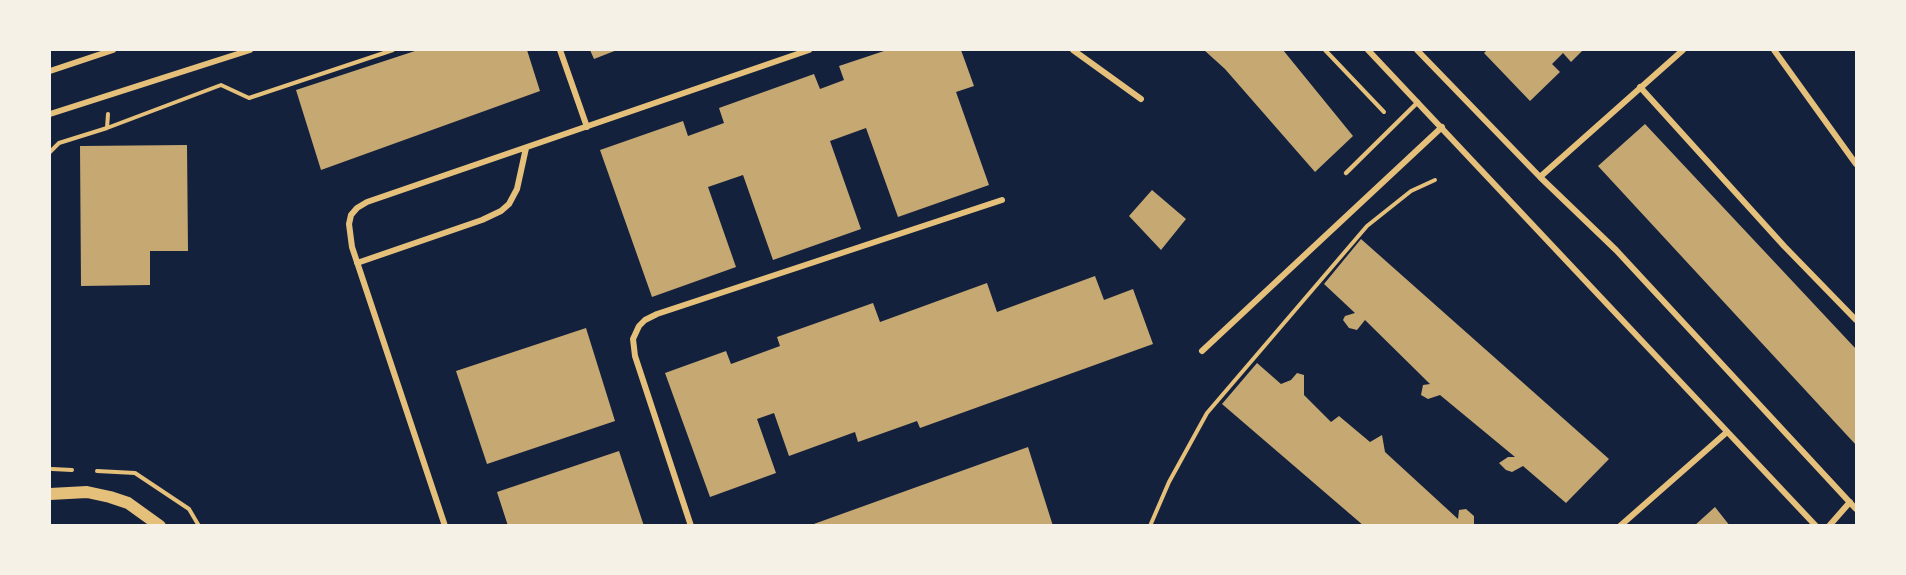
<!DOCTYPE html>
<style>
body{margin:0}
#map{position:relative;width:1906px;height:575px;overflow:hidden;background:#14213d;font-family:"Varela Round",sans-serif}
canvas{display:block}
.frame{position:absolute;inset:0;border:51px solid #f6f1e7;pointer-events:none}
</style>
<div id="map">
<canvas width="1906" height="575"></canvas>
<div class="frame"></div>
</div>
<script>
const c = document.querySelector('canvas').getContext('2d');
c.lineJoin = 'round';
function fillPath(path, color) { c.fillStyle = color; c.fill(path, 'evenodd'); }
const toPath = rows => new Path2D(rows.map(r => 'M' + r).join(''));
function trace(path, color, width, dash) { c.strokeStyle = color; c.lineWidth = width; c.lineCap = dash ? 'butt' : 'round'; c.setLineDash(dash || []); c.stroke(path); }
fillPath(toPath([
 [418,50,527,50,540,91,321,170,296,90],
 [590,50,617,50,594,59],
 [887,50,961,50,974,86,956,92,989,185,898,217,866,128,830,141,861,229,773,260,743,175,708,187,736,267,652,297,600,150,683,121,688,136,724,123,719,108,814,74,820,89,844,80,839,66],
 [1204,50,1283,50,1353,136,1315,172,1225,69],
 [1487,50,1583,50,1571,62,1563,53,1552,64,1560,72,1530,101,1484,53],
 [1645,124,1856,349,1856,445,1598,166],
 [187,145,188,251,150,251,150,285,81,286,80,146],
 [1152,190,1186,219,1161,250,1129,216],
 [1361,239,1609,459,1566,503,1523,466,1512,472,1506,470,1499,463,1508,457,1515,457,1440,395,1428,399,1421,395,1423,385,1430,384,1365,320,1357,330,1349,328,1343,320,1345,316,1355,313,1324,284],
 [1095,276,1104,300,1133,289,1153,344,920,428,917,421,858,442,855,432,789,456,774,413,757,419,776,473,710,497,665,373,726,351,731,364,780,346,777,337,873,303,880,322,987,283,997,312],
 [586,328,615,421,487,464,456,371],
 [1257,363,1281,384,1291,380,1297,373,1304,375,1304,395,1331,422,1339,416,1370,442,1382,435,1385,452,1458,519,1459,510,1466,509,1474,516,1474,526,1364,526,1222,404],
 [1028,447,1053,526,811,526,811,525],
 [619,451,644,526,508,526,497,492],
 [1715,507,1730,526,1694,526]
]), '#c6a872');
trace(toPath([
 [1325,50,1384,112],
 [107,128,221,85,249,98,393,50],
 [50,152,59,143,107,128,108,114],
 [52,469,72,470],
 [97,471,135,473,189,509,199,526],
 [1150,526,1169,482,1207,413,1367,226,1411,191,1435,180]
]), '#e5c07b', 4);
trace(toPath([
 [1346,173,1418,102]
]), '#e5c07b', 4.5);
trace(toPath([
 [560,50,587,127],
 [1073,50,1141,99],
 [1368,50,1816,526],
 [1417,50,1540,177,1616,250,1856,509],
 [1774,50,1856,164],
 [50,71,113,50],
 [1640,87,1784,246,1856,320],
 [50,114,250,50],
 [1540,177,1683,50],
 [357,263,482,220,501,211,509,204,517,189,526,148],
 [1202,351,1442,127],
 [445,526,352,247,349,224,351,215,357,208,367,202,809,50],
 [691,526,635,356,633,339,639,326,645,320,657,314,1002,200],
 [1620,526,1727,432],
 [1829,526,1850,502]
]), '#e5c07b', 6);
trace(toPath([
 [50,494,87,492,110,497,128,503,160,526]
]), '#e5c07b', 12);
</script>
